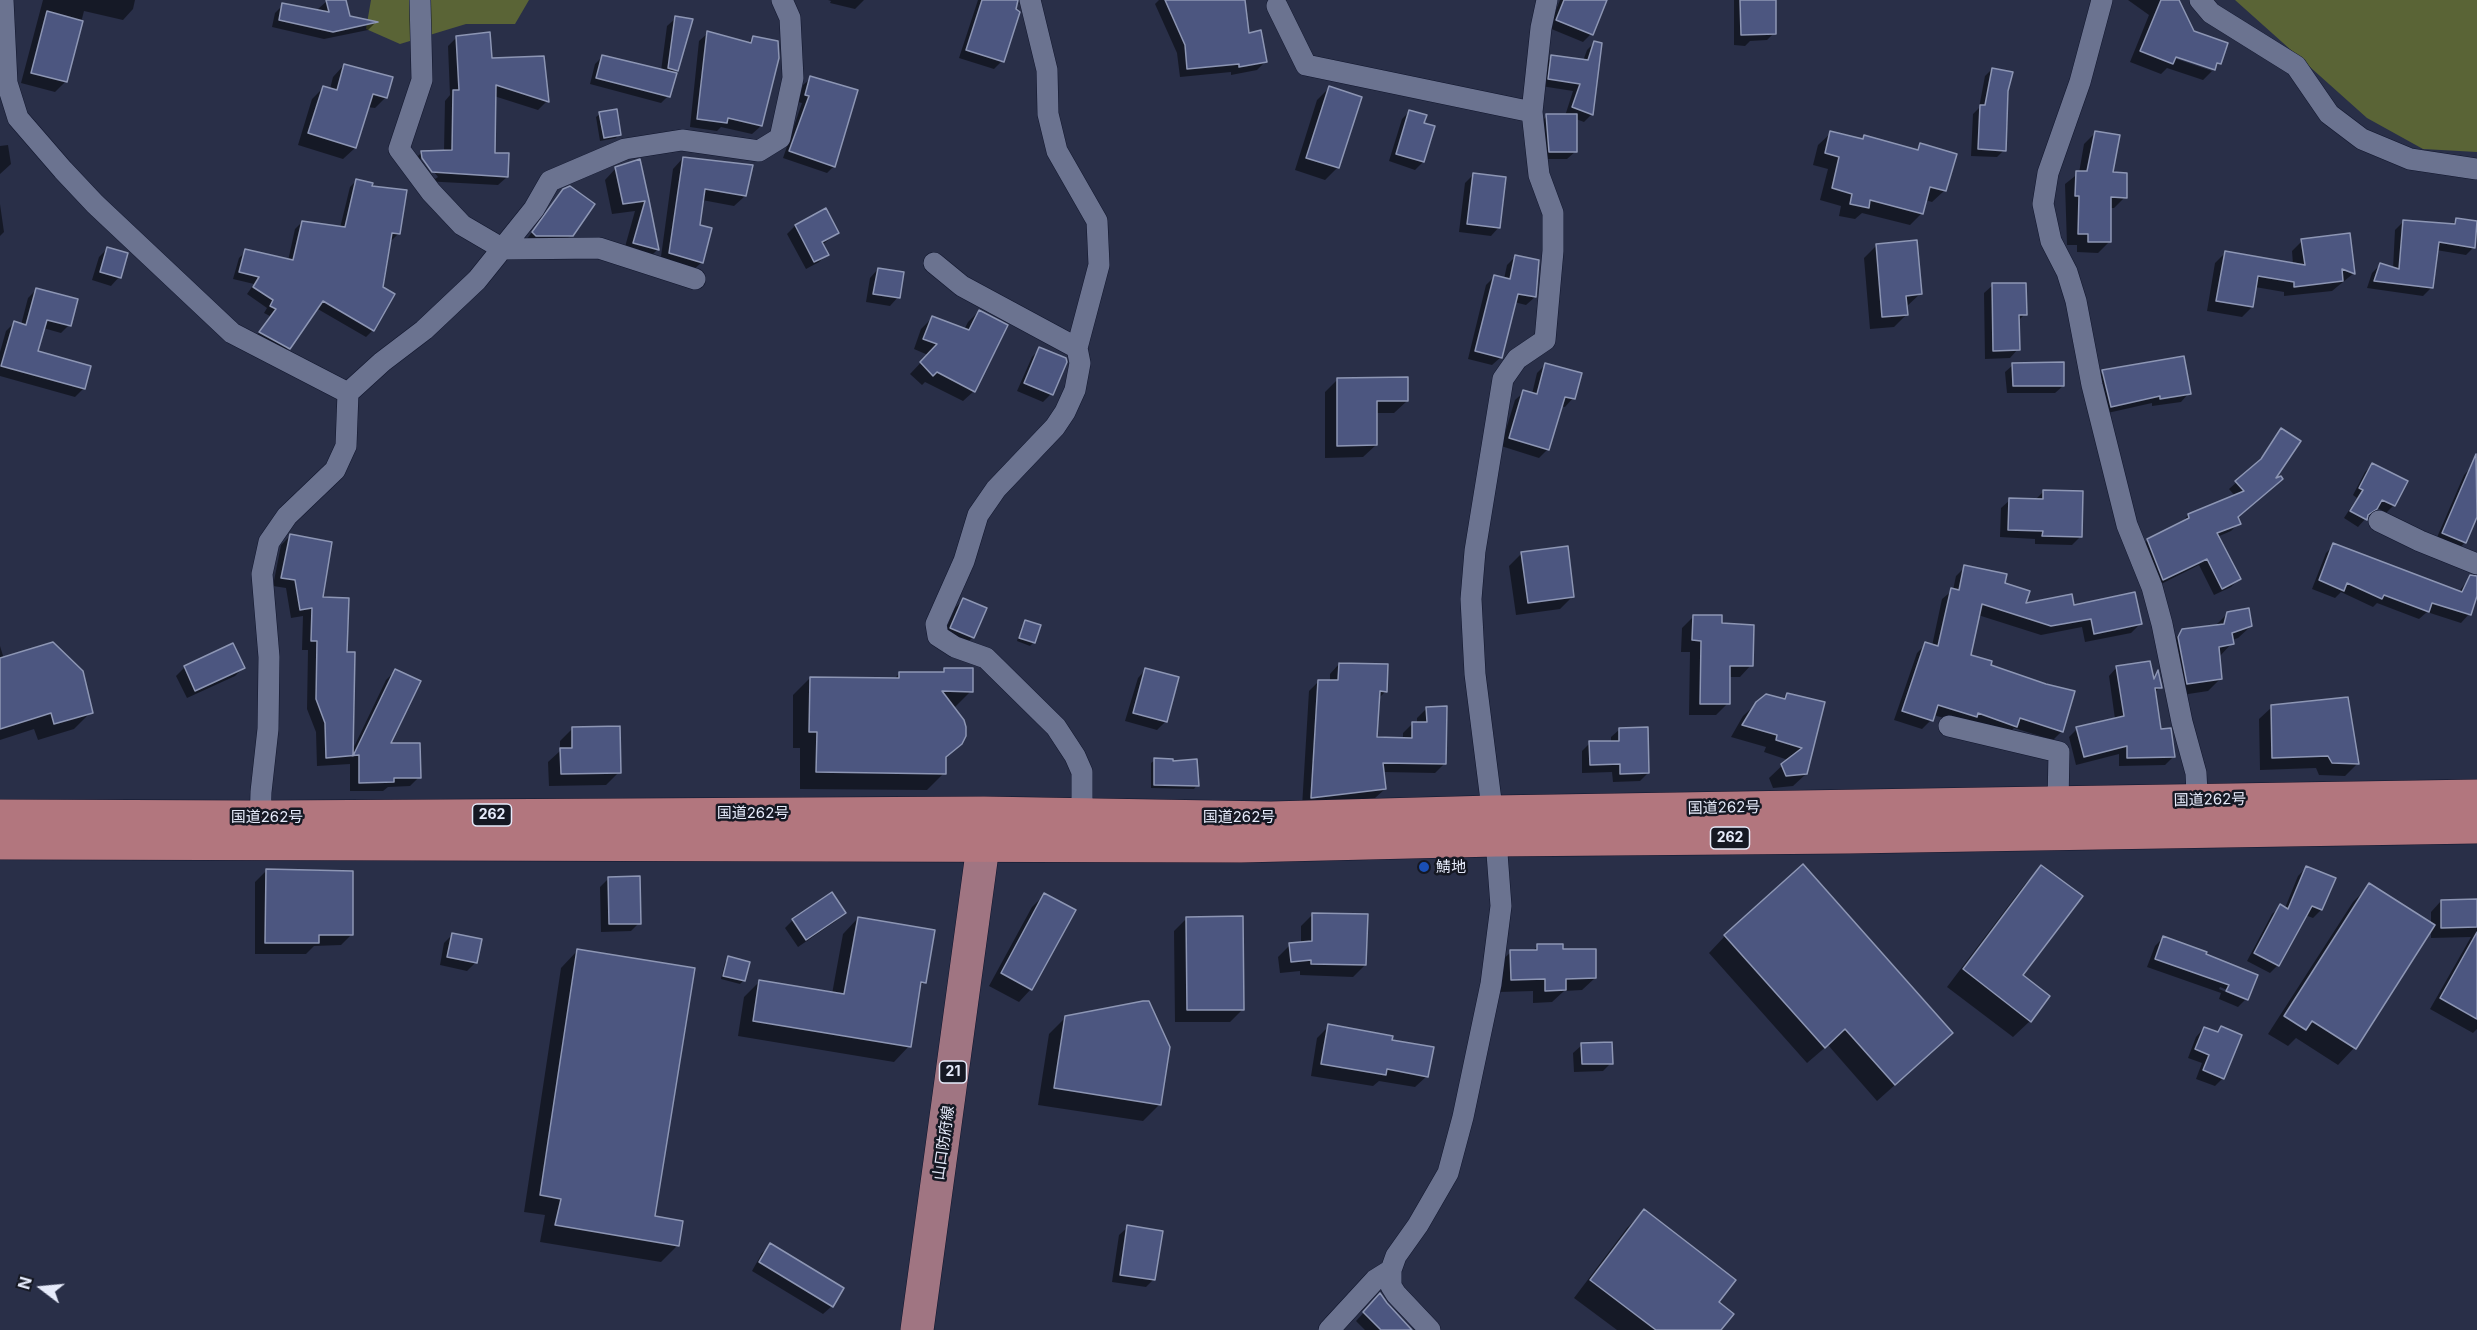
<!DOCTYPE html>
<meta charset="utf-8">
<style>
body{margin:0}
#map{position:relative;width:2477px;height:1330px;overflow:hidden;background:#292f48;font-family:Inter,sans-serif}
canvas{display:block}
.north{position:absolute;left:12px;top:1258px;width:60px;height:60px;-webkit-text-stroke:4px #151823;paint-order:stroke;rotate:286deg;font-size:16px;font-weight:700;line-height:24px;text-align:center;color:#e6ebfb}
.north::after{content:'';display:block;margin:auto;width:21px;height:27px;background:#e6ebfb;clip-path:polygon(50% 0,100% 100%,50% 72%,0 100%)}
</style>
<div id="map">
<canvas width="2477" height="1330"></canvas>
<div class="north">N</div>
</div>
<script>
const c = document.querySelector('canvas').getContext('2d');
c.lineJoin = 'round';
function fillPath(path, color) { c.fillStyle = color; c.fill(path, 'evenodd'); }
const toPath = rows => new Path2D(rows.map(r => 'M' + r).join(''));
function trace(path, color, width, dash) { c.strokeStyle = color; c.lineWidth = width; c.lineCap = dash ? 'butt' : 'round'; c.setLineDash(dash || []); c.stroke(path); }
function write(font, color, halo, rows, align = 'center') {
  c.font = font + ' Inter,"Noto Sans JP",sans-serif'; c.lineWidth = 5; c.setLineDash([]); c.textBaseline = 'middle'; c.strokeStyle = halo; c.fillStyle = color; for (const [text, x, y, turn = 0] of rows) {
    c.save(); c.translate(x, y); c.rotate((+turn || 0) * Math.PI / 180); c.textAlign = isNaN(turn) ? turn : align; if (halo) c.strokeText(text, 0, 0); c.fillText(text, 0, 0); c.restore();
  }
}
fillPath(toPath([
 [371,0,529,0,515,24,466,24,400,44,366,29],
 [2235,0,2477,0,2477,152,2423,149,2367,118]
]), '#5a6436');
fillPath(toPath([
 [43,0,135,0,133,9,123,20,84,11,66,81,55,92,21,83],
 [345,0,348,18,375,23,368,30,324,39,272,27,275,13,283,5,319,12,318,9,327,1],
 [828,0,864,0,855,9,830,3,831,1],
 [978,0,1016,0,1002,61,994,69,959,58],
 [1159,0,1244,0,1247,34,1265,62,1257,70,1231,75,1231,72,1180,77,1177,53,1155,4],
 [1560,0,1599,0,1591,34,1583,42,1549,28],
 [1734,0,1755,0,1774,33,1767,40,1750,41,1745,46,1734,45],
 [2128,0,2178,0,2193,33,2219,63,2213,71,2213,68,2169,53,2168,56,2212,71,2203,80,2167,68,2161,74,2130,62,2149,15],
 [676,18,676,70,672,74,668,96,661,103,590,84,595,64,602,57,661,71,667,26],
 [708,33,747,44,753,37,761,126,752,134,721,127,717,131,690,127,699,41],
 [457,37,547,101,538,110,494,96,493,154,507,177,498,185,423,181,413,161,422,152,444,151,445,101,450,95,448,46],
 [420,159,424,159,438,177,435,179],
 [1595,42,1592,114,1584,122,1576,119,1576,151,1567,159,1542,159,1539,124,1547,116,1565,116,1573,91,1541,86,1544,64,1552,57,1583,61,1587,50],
 [344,65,386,97,375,108,367,107,355,148,343,159,298,145,312,99,324,87,330,89,333,77],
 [1992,69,2007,91,2004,150,1997,157,1971,156,1973,114,1979,108,1985,76],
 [811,78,834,166,827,173,783,158,802,103,798,102,803,85],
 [1329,88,1338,167,1325,180,1295,170,1317,100],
 [1410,111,1423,124,1433,127,1423,162,1415,170,1389,161,1402,119],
 [600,114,619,134,616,138,600,141,596,117],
 [2096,132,2111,174,2125,197,2114,208,2110,208,2109,242,2098,253,2077,252,2077,245,2067,245,2065,184,2079,173,2084,144],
 [1831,133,1861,141,1865,137,1915,151,1921,145,1945,190,1932,202,1925,200,1922,213,1910,225,1862,213,1855,219,1839,216,1841,206,1820,200,1828,169,1813,165,1818,145],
 [8,145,11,164,0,174,0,146],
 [683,158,745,196,734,206,702,200,699,226,702,262,691,272,660,264,673,169],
 [639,161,657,250,646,261,623,254,635,211,612,214,605,180,616,168],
 [1473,175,1499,227,1491,236,1459,232,1465,183],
 [357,180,370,187,399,233,392,240,389,240,373,330,366,337,316,308,282,355,254,340,270,316,264,313,267,308,247,294,254,284,233,279,239,258,246,251,288,261,295,229,302,222,340,228,350,187],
 [564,191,571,235,564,242,526,240],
 [0,204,4,232,0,236],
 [2456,220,2477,223,2474,247,2466,255,2436,250,2431,288,2423,296,2367,288,2372,273,2380,265,2393,269,2395,230,2403,222,2451,225],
 [795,226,837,233,822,245,827,254,819,262,806,269,787,234],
 [2302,241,2354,273,2332,291,2284,296,2284,292,2255,287,2252,307,2242,317,2207,311,2215,263,2225,253,2293,264,2292,251],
 [1876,246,1920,294,1906,307,1907,314,1894,327,1870,329,1864,258],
 [107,249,119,277,111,286,92,280,99,257],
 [1515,257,1535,297,1526,305,1514,302,1501,357,1492,365,1468,359,1486,285,1494,277,1504,279,1507,265],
 [878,269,898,297,890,306,866,302,870,278],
 [1993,285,2025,314,2017,322,2018,349,2010,358,1985,359,1984,293],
 [36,290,69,325,61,333,43,328,36,352,89,367,83,389,75,397,0,376,0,352,6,331,14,323,21,325,28,298],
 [979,311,974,391,963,401,925,382,922,385,910,374,928,355,914,349,921,329,932,318,964,330,968,322],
 [1040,349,1051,394,1043,402,1017,391,1032,357],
 [1545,365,1573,398,1565,407,1561,406,1547,450,1539,458,1501,446,1515,400,1524,392,1532,394,1537,373],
 [2013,365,2063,386,2055,393,2007,393,2005,372],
 [2103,372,2189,393,2181,402,2152,406,2152,403,2103,414,2095,380],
 [1338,379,1407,401,1394,413,1376,413,1376,445,1363,457,1325,458,1325,392],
 [2281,430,2237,517,2239,523,2231,531,2217,537,2239,579,2231,587,2214,595,2199,565,2155,587,2140,548,2147,541,2181,524,2188,515,2235,496,2229,489,2256,465],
 [2372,465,2406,482,2394,505,2386,513,2376,507,2358,527,2344,518,2357,498,2353,495,2365,472],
 [2472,466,2477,468,2477,518,2465,542,2457,551,2435,542,2464,475],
 [2044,491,2080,537,2072,545,2035,544,2035,539,2000,537,2001,508,2010,500,2035,500],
 [290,536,345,654,352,751,386,680,395,671,388,745,419,777,410,786,388,787,383,791,350,791,350,764,317,766,316,732,307,709,308,650,302,650,303,616,291,618,286,588,273,586,281,545],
 [2334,545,2458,593,2470,577,2477,578,2477,591,2469,614,2461,623,2427,612,2419,619,2377,603,2373,607,2341,592,2335,598,2312,589,2326,553],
 [1522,553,1573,596,1560,609,1516,615,1509,566],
 [1965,567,2003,584,2024,605,2073,606,2140,624,2131,633,2085,642,2082,627,2041,635,1978,615,1969,656,1989,666,2073,692,2062,731,2053,740,2014,728,2007,735,1933,715,1931,720,1922,729,1894,720,1917,653,1926,644,1932,646,1942,599,1953,590,1956,576],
 [963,600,973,637,965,645,943,636,955,608],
 [2228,613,2251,626,2238,638,2232,640,2232,643,2220,656,2220,679,2208,691,2175,696,2170,643,2183,630,2215,626],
 [1694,616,1720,625,1751,665,1740,677,1728,677,1728,703,1716,715,1689,715,1690,652,1681,652,1682,628],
 [1025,622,1034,642,1030,646,1017,641,1022,626],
 [232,645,243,668,235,676,187,698,176,676,184,668],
 [0,646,4,659,91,712,74,729,38,740,34,729,0,740],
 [1339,664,1386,691,1378,699,1376,738,1403,739,1403,733,1413,723,1417,724,1417,718,1427,708,1444,764,1435,773,1383,772,1385,789,1375,798,1302,807,1309,691,1319,681,1330,682,1330,674],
 [2117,667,2152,679,2158,673,2160,687,2154,693,2160,730,2174,756,2165,765,2119,766,2119,754,2076,765,2069,737,2077,729,2115,719,2109,676],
 [945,669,971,691,953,709,960,743,944,759,944,773,927,790,800,789,800,748,793,748,793,695,810,678,894,679,900,673,941,674],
 [1146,669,1166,721,1157,730,1125,721,1138,678],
 [1787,694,1824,703,1806,774,1793,786,1773,788,1769,778,1788,760,1764,752,1766,747,1731,737,1743,716,1757,703,1782,699],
 [2272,707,2358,763,2345,776,2319,775,2316,768,2260,770,2259,719],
 [572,729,619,772,606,785,549,786,548,762,560,751,560,741],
 [1620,729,1648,773,1640,781,1613,782,1612,772,1582,773,1582,751,1590,743,1611,742,1611,737],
 [1155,760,1197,785,1194,789,1151,788,1151,763],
 [2042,867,2021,976,2030,1021,2013,1037,1947,987,2025,884],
 [2306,868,2321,910,2313,918,2305,915,2278,965,2270,973,2247,961,2272,914,2281,906,2285,908,2298,876],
 [266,871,352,934,341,945,314,946,306,954,255,954,255,882],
 [609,878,639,923,631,931,601,932,600,887],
 [2370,885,2431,925,2431,912,2441,901,2477,900,2477,1029,2473,1033,2430,1009,2471,937,2431,938,2431,928,2354,1048,2338,1065,2296,1038,2288,1046,2268,1034,2353,902],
 [1044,895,1031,989,1019,1002,989,986,1032,907],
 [844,913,836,921,798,947,785,928,793,920],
 [1313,914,1365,965,1353,977,1300,975,1300,971,1280,973,1278,957,1290,945,1301,944,1301,926],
 [858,918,924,982,919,988,909,1046,894,1062,738,1036,744,997,759,982,832,994,843,934],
 [1187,918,1243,1009,1230,1022,1175,1022,1174,931],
 [452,935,476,962,467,971,440,965,444,943],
 [1725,936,1934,1050,1877,1101,1828,1045,1807,1063,1709,953],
 [2163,938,2205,953,2204,955,2256,976,2246,999,2238,1007,2219,999,2221,993,2147,967,2155,946],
 [2220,987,2245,997,2245,1000,2219,989],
 [1538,946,1561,951,1595,978,1582,990,1564,991,1552,1002,1533,1003,1533,991,1499,992,1498,964,1511,952,1532,951],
 [577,951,654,1218,678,1245,661,1262,540,1242,545,1215,524,1212,561,968],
 [729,958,744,980,740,984,721,979,725,962],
 [1066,1017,1160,1104,1143,1121,1038,1105,1049,1034],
 [1329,1026,1391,1041,1427,1076,1415,1087,1379,1081,1373,1086,1311,1076,1317,1038],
 [2204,1028,2216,1033,2221,1028,2223,1078,2215,1086,2196,1079,2202,1063,2188,1058,2196,1037],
 [1582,1045,1611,1063,1603,1071,1574,1072,1573,1053],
 [1644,1211,1717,1302,1719,1330,1617,1330,1574,1298,1627,1228],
 [1128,1227,1154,1279,1146,1287,1112,1282,1119,1235],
 [771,1245,842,1289,832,1306,823,1314,752,1271,762,1253],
 [1380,1295,1411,1330,1365,1330,1356,1321]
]), '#0007');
const building = toPath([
 [326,0,346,0,350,16,378,22,333,32,279,20,282,3,329,12,326,0],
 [982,0,1018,0,1016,9,1020,12,1004,62,966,50,982,0],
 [1165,0,1245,0,1249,33,1261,30,1267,62,1239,67,1239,64,1187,69,1185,45,1165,0],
 [1564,0,1607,0,1593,35,1556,20,1564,0],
 [1740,0,1776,0,1776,34,1741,35,1740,0],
 [2161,0,2179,0,2194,31,2228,43,2221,64,2217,63,2215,70,2176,57,2173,64,2140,51,2161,0],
 [47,11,83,21,67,82,31,73,47,11],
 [675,16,693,19,678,71,668,68,675,16],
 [707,31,751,43,753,36,778,41,779,58,762,126,728,118,727,123,697,119,707,31],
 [490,32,492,58,544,56,549,102,496,85,495,153,509,153,508,177,432,172,422,158,421,151,452,150,453,90,459,90,456,36,490,32],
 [1594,41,1602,43,1593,115,1572,107,1580,84,1548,79,1551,55,1588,60,1594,41],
 [602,55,677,73,670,97,596,78,602,55],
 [344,64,393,77,387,98,373,94,356,148,308,133,323,86,337,90,344,64],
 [1992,68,2013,72,2008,91,2006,151,1978,149,1980,105,1985,105,1992,68],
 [810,76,858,90,835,167,789,151,809,96,805,95,810,76],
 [1329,86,1362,97,1339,168,1306,158,1329,86],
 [617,109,621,135,604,138,599,112,617,109],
 [1409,110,1427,115,1424,123,1435,126,1424,162,1396,154,1409,110],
 [1546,114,1577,114,1577,152,1549,152,1546,114],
 [1830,131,1863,139,1864,135,1918,150,1920,143,1957,154,1946,191,1930,187,1923,214,1870,200,1869,208,1850,204,1852,194,1832,188,1839,157,1825,153,1830,131],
 [2095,131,2120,135,2113,172,2127,173,2127,198,2111,197,2111,242,2088,242,2088,234,2078,234,2079,196,2075,196,2076,171,2087,171,2095,131],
 [683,157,753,165,746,196,705,189,700,225,712,228,703,263,669,253,683,157],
 [640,159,649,200,659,250,633,243,645,201,623,204,615,167,640,159],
 [1473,173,1506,177,1500,228,1467,224,1473,173],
 [356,179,373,183,372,186,407,190,400,234,392,233,383,287,395,294,374,331,323,301,290,349,259,332,276,309,270,306,273,300,253,287,259,277,239,272,245,249,293,260,302,221,345,227,356,179],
 [570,186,595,204,573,236,536,236,532,232,563,189,570,186],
 [826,208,839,233,822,242,829,255,814,262,795,225,826,208],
 [2456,218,2477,221,2475,248,2439,242,2433,288,2374,281,2380,263,2399,269,2403,220,2455,224,2456,218],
 [2350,233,2355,274,2342,269,2343,281,2294,287,2294,282,2258,276,2253,307,2216,301,2225,251,2305,265,2301,239,2350,233],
 [1917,240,1922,294,1906,296,1908,315,1882,317,1876,244,1917,240],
 [107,247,128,253,121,278,100,272,107,247],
 [1515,255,1539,260,1536,297,1518,294,1502,358,1475,351,1494,275,1510,279,1515,255],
 [878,268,904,272,900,298,873,294,878,268],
 [1992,283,2026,283,2027,315,2019,315,2020,350,1993,351,1992,283],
 [36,288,78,299,71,326,47,320,38,351,91,366,85,389,1,366,14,321,26,325,36,288],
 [979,310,1008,325,975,392,937,372,933,376,920,362,937,344,923,339,932,316,969,330,979,310],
 [1039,347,1066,358,1067,362,1053,395,1024,383,1039,347],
 [2184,356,2191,394,2160,399,2160,396,2111,407,2102,370,2184,356],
 [2064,362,2064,386,2013,386,2012,363,2064,362],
 [1545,363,1582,373,1575,399,1565,397,1549,450,1509,438,1523,390,1537,394,1545,363],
 [1408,377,1408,401,1377,401,1377,445,1337,446,1337,378,1408,377],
 [2281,428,2301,441,2276,478,2281,476,2283,479,2238,517,2241,524,2217,533,2241,579,2222,589,2207,559,2163,580,2147,539,2189,518,2188,514,2244,491,2235,481,2261,459,2281,428],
 [2476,454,2477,517,2466,543,2442,533,2476,454],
 [2372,463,2408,481,2395,506,2382,500,2377,509,2368,515,2367,520,2350,511,2363,490,2359,488,2372,463],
 [2043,490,2083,491,2082,537,2042,536,2043,531,2008,530,2009,498,2043,499,2043,490],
 [290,534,332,542,323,597,349,598,347,652,355,652,353,756,395,669,421,681,391,743,420,743,421,778,394,778,394,782,359,783,359,755,326,758,325,723,316,699,317,641,311,641,312,608,300,610,295,580,281,578,290,534],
 [2333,543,2462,592,2470,575,2477,576,2477,596,2471,615,2432,603,2429,612,2384,595,2382,599,2347,583,2344,591,2319,580,2333,543],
 [1568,546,1574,597,1528,603,1521,552,1568,546],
 [1964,565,2007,574,2005,583,2030,591,2026,603,2072,594,2074,605,2135,592,2142,624,2094,634,2091,619,2051,626,1982,604,1971,655,1992,661,1991,665,2046,684,2075,691,2063,732,2020,718,2017,727,1978,713,1977,717,1938,705,1933,721,1902,711,1925,642,1938,646,1951,588,1959,590,1964,565],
 [963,598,987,608,974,638,950,628,963,598],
 [2249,608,2252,626,2232,633,2234,644,2219,647,2222,679,2187,684,2178,637,2182,629,2224,624,2227,612,2249,608],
 [1693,615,1722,615,1722,623,1754,625,1753,666,1730,666,1730,704,1700,704,1701,641,1692,640,1693,615],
 [1025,620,1041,625,1035,643,1019,638,1025,620],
 [53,642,83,671,93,713,54,724,51,713,0,729,0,658,53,642],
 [233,643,245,668,195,691,184,666,233,643],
 [2150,661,2154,679,2158,670,2162,688,2155,688,2161,729,2171,728,2175,757,2127,758,2127,746,2084,757,2076,727,2124,716,2116,666,2150,661],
 [1339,663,1388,664,1387,692,1380,691,1377,737,1412,738,1412,722,1427,722,1426,707,1447,706,1446,764,1383,763,1386,789,1311,798,1318,680,1338,680,1339,663],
 [944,668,973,668,973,692,942,691,964,720,966,727,966,736,962,744,946,757,946,774,816,772,817,732,809,732,810,677,899,678,899,672,944,672,944,668],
 [1145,668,1179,677,1167,722,1133,713,1145,668],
 [1787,693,1825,702,1807,774,1786,776,1781,764,1802,748,1776,740,1777,735,1742,725,1756,702,1766,694,1785,699,1787,693],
 [2348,697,2359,764,2332,763,2328,756,2272,758,2271,705,2348,697],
 [620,726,621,773,561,774,560,748,572,748,572,727,620,726],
 [1648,727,1649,773,1620,774,1620,764,1590,765,1589,741,1619,741,1619,728,1648,727],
 [1154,758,1173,759,1173,761,1197,759,1199,786,1154,785,1154,758],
 [1803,864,1953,1033,1895,1085,1845,1029,1825,1048,1724,935,1803,864],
 [2041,865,2083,896,2023,975,2050,996,2031,1022,1963,969,2041,865],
 [2306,866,2336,878,2322,910,2312,906,2279,966,2254,953,2280,904,2288,909,2306,866],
 [266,869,353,871,353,935,319,935,319,943,265,943,266,869],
 [640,876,641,924,609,924,608,877,640,876],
 [2369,883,2435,925,2356,1049,2312,1021,2306,1030,2284,1016,2369,883],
 [832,892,846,913,806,940,792,919,832,892],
 [1044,893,1076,910,1032,990,1001,973,1044,893],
 [2477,899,2477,927,2441,928,2441,900,2477,899],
 [1312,913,1368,914,1366,965,1311,964,1311,960,1291,962,1289,943,1312,941,1312,913],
 [1243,916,1244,1010,1187,1010,1186,917,1243,916],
 [858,917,935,930,926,983,921,982,911,1047,753,1021,759,980,844,994,858,917],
 [2477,932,2477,1019,2440,998,2477,932],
 [452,933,482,939,477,963,447,957,452,933],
 [2163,936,2207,952,2206,954,2258,975,2248,1000,2226,991,2229,985,2155,959,2163,936],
 [1537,944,1563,944,1563,949,1596,949,1596,978,1566,979,1566,990,1545,991,1545,979,1511,980,1510,950,1537,950,1537,944],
 [577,949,695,968,655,1216,683,1221,679,1246,555,1225,561,1199,540,1195,577,949],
 [728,956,750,962,745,981,723,976,728,956],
 [1143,1001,1149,1001,1170,1047,1161,1105,1054,1088,1065,1016,1143,1001],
 [1328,1024,1393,1036,1392,1040,1434,1047,1428,1077,1387,1069,1386,1075,1321,1064,1328,1024],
 [2221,1026,2242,1035,2224,1079,2203,1070,2209,1055,2195,1049,2204,1027,2218,1032,2221,1026],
 [1612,1042,1613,1064,1582,1064,1581,1043,1612,1042],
 [1644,1209,1736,1280,1719,1302,1734,1314,1721,1330,1656,1330,1590,1280,1644,1209],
 [1127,1225,1163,1231,1155,1280,1120,1275,1127,1225],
 [770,1243,844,1288,833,1307,759,1262,770,1243],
 [1380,1293,1387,1303,1412,1330,1381,1330,1363,1312,1380,1293]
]);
fillPath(building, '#4c5680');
trace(building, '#8d96b4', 1.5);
const minor = toPath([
 [3,0,7,83,18,118,63,170,95,204,232,333,348,393],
 [420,0,422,80,399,149,431,192,462,225,503,249,599,248,695,279],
 [1030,0,1047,70,1048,114,1057,151,1097,221,1099,265,1077,348,1080,363,1075,390,1065,412,1055,427,996,489,978,515,964,561,936,624,938,636,955,647,986,658,1056,727,1075,756,1082,772,1082,816],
 [2102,0,2080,82,2048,173,2043,204,2051,241,2067,272,2076,301,2092,385,2127,525,2152,587,2162,624,2182,722,2196,773,2198,813],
 [2200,0,2211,13,2296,66,2329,114,2362,139,2410,159,2477,169],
 [1277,6,1306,65,1532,112],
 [934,263,962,286,1077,348],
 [2379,521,2420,541,2477,564],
 [1949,726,2059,752,2058,803],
 [260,827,261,792,268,729,269,657,262,574,269,542,287,516,335,470,346,446,348,393,382,362,424,330,477,280,534,209,550,181,625,149,682,140,759,151,780,138,793,78,790,18,782,0],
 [1329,1330,1375,1280,1391,1270],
 [1430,1330,1396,1294,1391,1286,1391,1270,1396,1256,1418,1225,1448,1173,1463,1117,1491,984,1501,906,1496,840,1475,674,1471,599,1475,551,1503,379,1517,359,1545,340,1553,251,1553,213,1539,175,1532,112,1541,28,1547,0]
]);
const primary = toPath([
 [917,1330,983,846,984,817]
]);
const trunk = toPath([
 [0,816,261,817,984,813,1271,818,1492,812,2477,796],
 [0,843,1241,846,1496,840,1850,837,2477,827]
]);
trace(minor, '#11162d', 22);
trace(primary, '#11162d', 34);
trace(trunk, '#11162d', 34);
trace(minor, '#6b7390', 21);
trace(primary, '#a07582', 33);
trace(trunk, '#b2767e', 33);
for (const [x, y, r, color] of [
 [1424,867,6,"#1a4fb4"]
]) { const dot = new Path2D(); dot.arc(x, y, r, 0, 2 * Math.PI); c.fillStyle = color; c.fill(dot); trace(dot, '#151823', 2); }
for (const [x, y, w] of [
 [492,815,39],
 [1730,838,39],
 [953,1072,27]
]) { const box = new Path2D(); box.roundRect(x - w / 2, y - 11, w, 22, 4.5); c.fillStyle = '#151823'; c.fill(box); trace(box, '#e6ebfb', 1.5); }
write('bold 14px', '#e6ebfb', null, [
 ["262",492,815],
 ["262",1730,838],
 ["21",953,1072]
]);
write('15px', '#e6ebfb', '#151823', [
 ["国道262号",2210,800,-1],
 ["国道262号",1724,808,-1],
 ["国道262号",753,813],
 ["国道262号",267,817],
 ["国道262号",1239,817],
 ["山口防府線",944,1143,-82]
]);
write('15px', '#e6ebfb', '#151823', [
 ["鯖地",1436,867]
], 'left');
</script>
